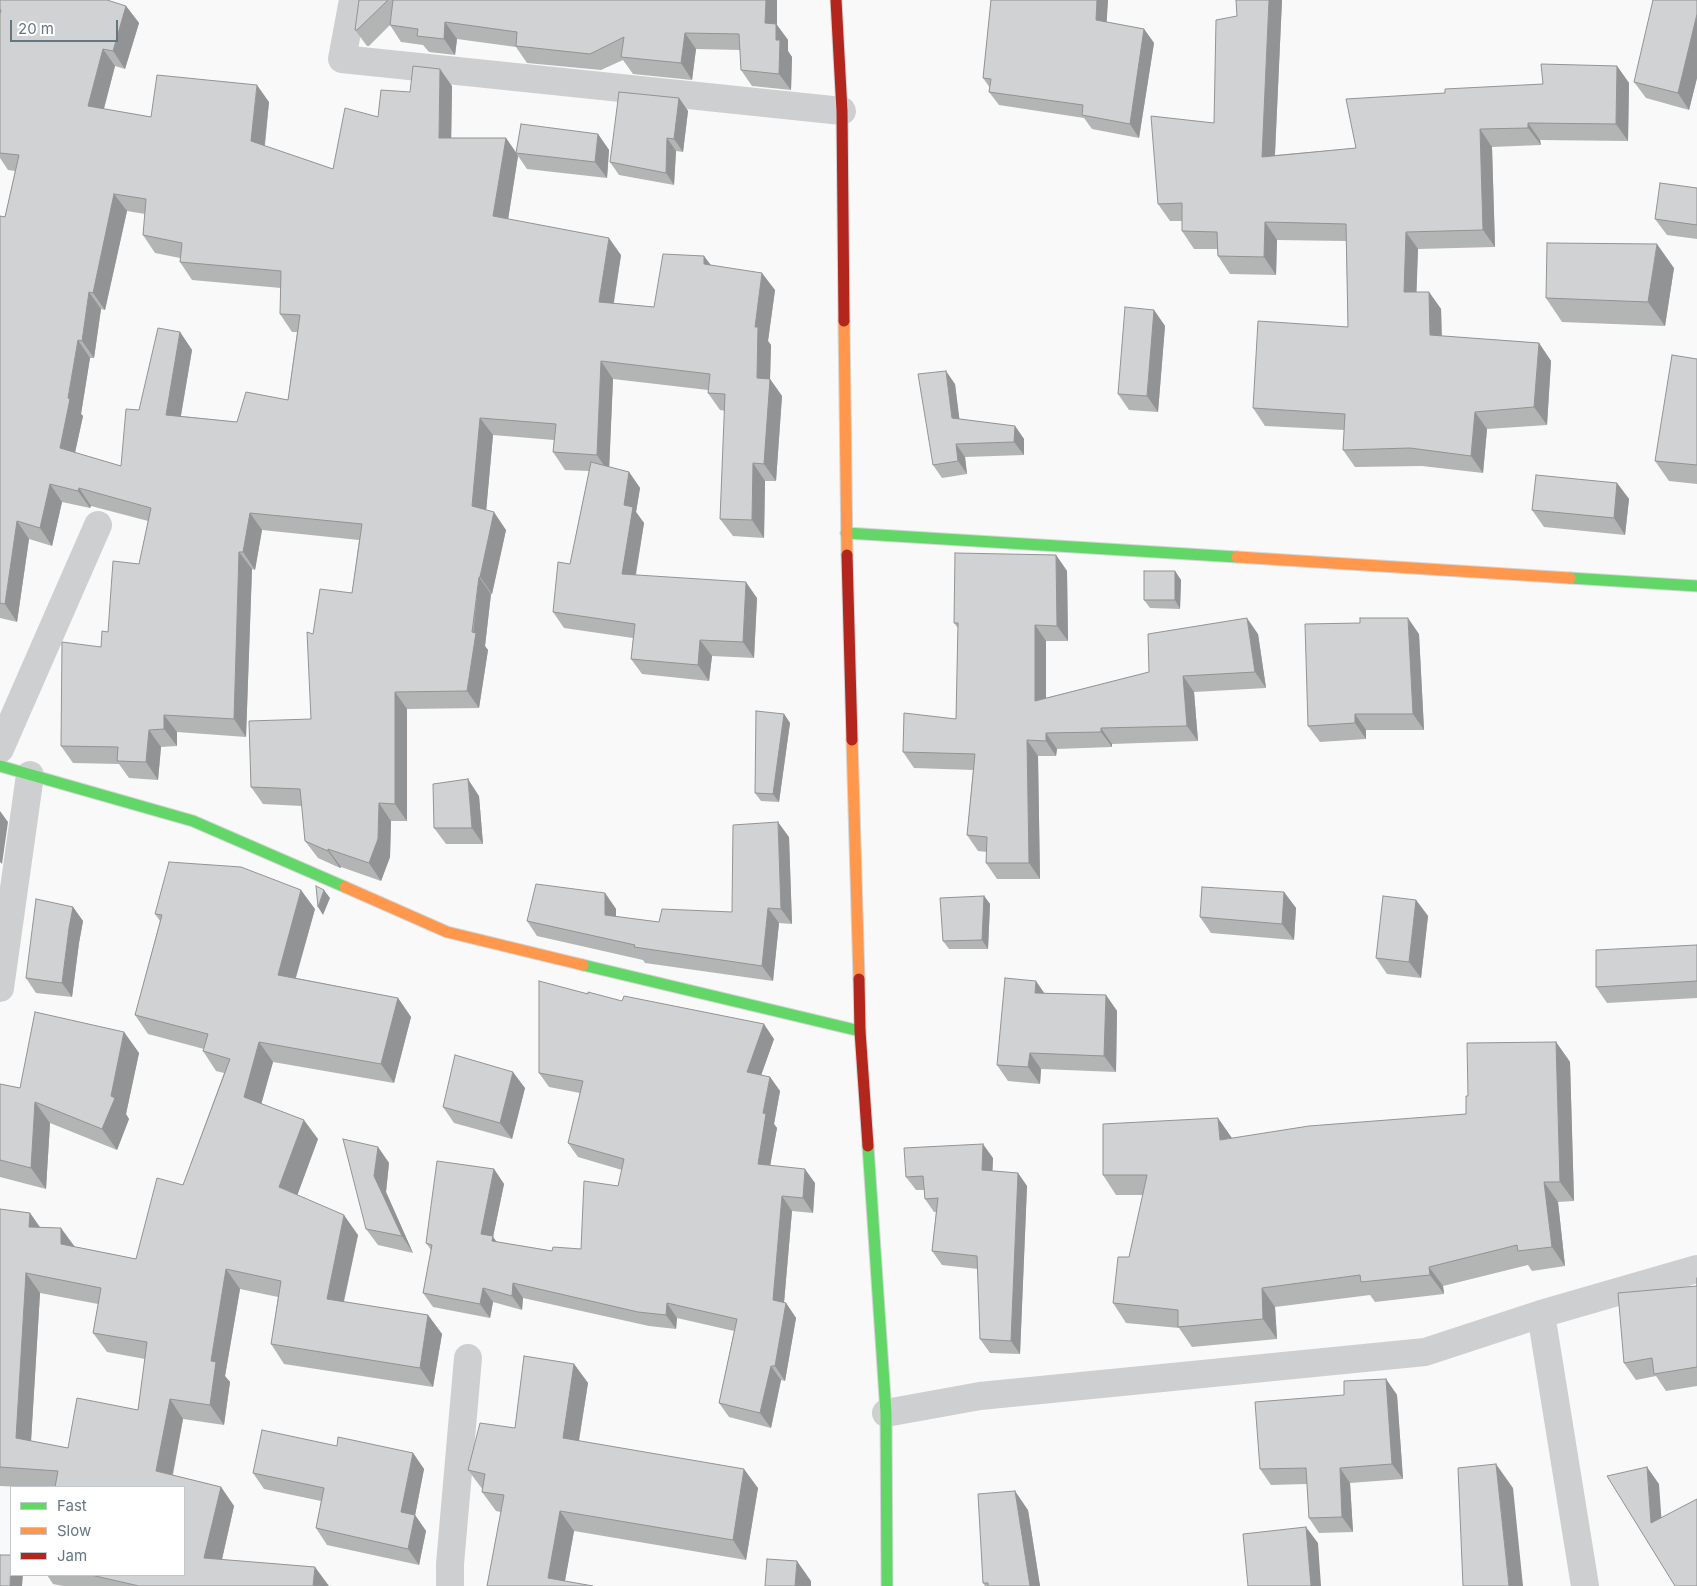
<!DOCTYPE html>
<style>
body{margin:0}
#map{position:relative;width:1697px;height:1586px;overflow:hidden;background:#f9f9f9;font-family:Inter,sans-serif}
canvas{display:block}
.legend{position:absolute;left:10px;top:1486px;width:175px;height:90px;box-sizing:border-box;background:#fff;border:1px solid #c1c8cd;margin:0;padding:6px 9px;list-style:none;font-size:15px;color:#657683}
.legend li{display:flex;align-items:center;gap:10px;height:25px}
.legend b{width:25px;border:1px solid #c1c8cd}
.scale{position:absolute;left:10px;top:20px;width:108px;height:22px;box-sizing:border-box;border:2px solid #657683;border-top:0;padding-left:6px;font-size:15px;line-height:18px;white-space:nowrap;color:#657683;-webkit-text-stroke:4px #fff;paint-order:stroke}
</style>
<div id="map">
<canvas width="1697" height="1586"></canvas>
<ul class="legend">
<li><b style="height:6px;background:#63d668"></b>Fast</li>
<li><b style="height:6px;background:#ff974d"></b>Slow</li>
<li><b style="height:6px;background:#b3261e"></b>Jam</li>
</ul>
<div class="scale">20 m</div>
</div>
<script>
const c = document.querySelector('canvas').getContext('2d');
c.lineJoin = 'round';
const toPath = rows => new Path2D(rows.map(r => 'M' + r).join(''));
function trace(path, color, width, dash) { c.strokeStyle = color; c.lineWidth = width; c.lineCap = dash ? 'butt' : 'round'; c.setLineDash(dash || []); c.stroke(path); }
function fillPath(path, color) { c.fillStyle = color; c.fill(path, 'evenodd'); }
const fast = toPath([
 [846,533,1237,557],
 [1570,578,1697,586],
 [0,766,193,821,345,887],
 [583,965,860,1031],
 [868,1146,886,1413,887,1586]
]);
const slow = toPath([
 [844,321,847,555],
 [1237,557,1570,578],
 [852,740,859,979],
 [345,887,447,932,583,965]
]);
const jam = toPath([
 [836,0,842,111,844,321],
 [847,555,852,740],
 [859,979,860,1031,868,1146]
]);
trace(fast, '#d5d6d7', 13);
trace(slow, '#d5d6d7', 13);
trace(jam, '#d5d6d7', 13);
trace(toPath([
 [353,0,342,59,842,111],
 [0,749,98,525],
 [0,988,30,775],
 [1541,1314,1585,1586],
 [886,1413,980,1396,1425,1352,1541,1314,1697,1269],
 [450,1586,450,1564,468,1358]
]), '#cecfd0', 28);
trace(fast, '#63d668', 11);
trace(slow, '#ff974d', 11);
trace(jam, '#b3261e', 11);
fillPath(toPath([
 [0,0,126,6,139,23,125,69,115,66,104,109,151,117,269,102,265,146,333,169,378,117,410,92,452,86,451,138,506,138,516,152,598,134,609,150,607,178,527,169,518,156,508,219,621,255,614,303,654,307,711,265,775,290,768,341,771,345,770,379,782,396,776,481,765,481,764,538,733,536,720,519,725,411,720,410,708,393,708,390,613,379,609,467,629,472,640,488,636,512,644,523,636,575,757,598,754,658,712,656,709,681,642,674,631,659,633,638,564,628,553,612,570,564,589,471,565,470,553,452,554,440,493,435,486,510,506,530,492,594,491,594,485,646,488,650,479,708,407,709,407,821,391,821,390,857,381,881,341,867,340,868,318,858,305,841,302,806,263,804,251,787,311,719,313,634,352,593,359,540,262,530,255,570,252,569,246,737,177,732,177,746,161,747,158,780,129,778,119,764,73,763,61,746,101,647,139,564,148,521,91,506,90,508,62,502,52,546,29,539,17,622,0,618,0,216,5,217,15,171,8,170,0,158],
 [127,211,145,214,143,235,155,253,180,258,180,262,192,280,281,288,280,314,292,332,297,332,288,400,237,422,181,416,192,350,180,332,139,410,121,466,75,453,83,416,81,414,90,358,94,358,101,309,105,310],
 [359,0,777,0,777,25,788,40,788,51,792,57,791,90,752,86,741,70,740,50,696,49,692,80,633,74,623,60,601,70,527,63,516,47,457,39,455,55,429,52,423,45,401,42,390,25,369,46,367,46,355,30],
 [962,0,1108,0,1106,22,1144,29,1154,43,1139,138,1092,129,1084,118,999,105,989,92,990,88,983,78,991,0],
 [1282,0,1275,155,1356,148,1445,93,1543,84,1617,66,1629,83,1628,141,1540,140,1541,145,1492,147,1495,247,1418,249,1416,292,1429,292,1441,309,1442,336,1539,343,1551,361,1547,425,1487,429,1483,473,1422,466,1355,467,1343,450,1344,430,1265,426,1253,408,1348,327,1346,241,1277,240,1276,275,1230,274,1218,256,1217,249,1194,249,1182,231,1182,221,1170,221,1158,204,1214,123,1237,16],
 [1697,0,1697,78,1689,110,1646,98,1634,82],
 [679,98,688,111,683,152,676,151,674,185,619,175,610,162],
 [1697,188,1697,239,1667,235,1655,219],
 [1674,268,1665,326,1562,322,1546,298],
 [1154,310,1165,326,1158,412,1129,410,1118,394],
 [1697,359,1697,484,1669,481,1655,461],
 [955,384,959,419,1015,426,1024,439,1024,455,965,457,967,474,942,478,933,465],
 [1617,483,1629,499,1625,535,1544,527,1532,510],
 [1056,555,1067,571,1068,641,1046,641,1046,698,1149,672,1258,634,1266,688,1194,692,1198,741,1112,744,1112,747,1057,749,1056,756,1038,756,1040,879,997,879,986,863,987,852,978,851,967,835,973,770,914,768,903,752,956,719,958,628,954,623],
 [1175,571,1181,580,1180,609,1150,608,1144,600],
 [1360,623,1419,634,1424,730,1366,730,1366,739,1320,742,1308,726],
 [784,714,790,723,779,802,761,801,755,793],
 [479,796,483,844,446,844,434,828],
 [789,837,792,924,779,923,773,981,645,963,643,960,537,936,527,921,605,893,616,909,616,917,659,922,732,912],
 [1284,892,1296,908,1294,940,1211,933,1200,917],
 [984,896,990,904,988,949,949,949,943,941],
 [1416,900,1428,916,1421,978,1387,974,1376,958],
 [73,907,83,921,79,943,72,997,36,993,26,978],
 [315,909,296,978,398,998,411,1017,394,1083,273,1062,261,1103,318,1139,297,1195,358,1235,344,1302,428,1315,442,1334,433,1387,284,1364,271,1344,278,1297,240,1289,225,1376,230,1382,224,1425,183,1419,173,1475,221,1487,234,1506,222,1559,329,1586,63,1586,53,1584,47,1575,184,1575,184,1487,22,1487,0,1486,0,1209,30,1213,40,1227,75,1247,136,1259,183,1185,224,1073,216,1071,203,1051,204,1049,148,1034,135,1015,160,921,155,914],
 [40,1293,98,1304,93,1333,107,1352,145,1359,138,1410,68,1448,31,1441],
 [1697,945,1697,998,1607,1003,1596,987],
 [1045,993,1106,995,1117,1011,1116,1072,1041,1069,1040,1084,1008,1081,997,1065],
 [588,994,774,1039,761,1075,770,1077,780,1091,774,1124,777,1128,770,1165,815,1183,813,1213,792,1211,784,1303,786,1303,796,1318,785,1381,781,1380,771,1428,729,1417,719,1403,734,1331,677,1318,676,1329,649,1326,523,1298,522,1310,493,1302,490,1318,433,1307,423,1293,431,1250,426,1243,494,1169,504,1184,493,1237,497,1242,552,1251,581,1249,618,1186,622,1170,578,1157,568,1143,580,1093,549,1087,539,1073],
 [124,1032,139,1053,126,1114,129,1119,117,1150,50,1123,46,1189,0,1177,0,1084,20,1088],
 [1556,1042,1570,1062,1574,1201,1558,1202,1565,1266,1532,1271,1528,1265,1443,1286,1444,1294,1375,1302,1370,1295,1275,1307,1277,1339,1192,1347,1179,1328,1126,1323,1113,1303,1129,1257,1143,1195,1116,1195,1103,1175,1232,1138,1466,1114,1468,1096],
 [525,1088,512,1139,454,1123,443,1107],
 [378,1147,389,1163,386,1192,413,1253,378,1245,366,1229],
 [993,1158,992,1171,1018,1173,1027,1186,1020,1354,990,1353,980,1339,978,1269,942,1265,932,1251,936,1212,934,1212,925,1199,924,1190,916,1190,906,1177],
 [1697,1278,1697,1386,1666,1391,1656,1376,1636,1380,1624,1363,1697,1286],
 [574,1364,588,1383,579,1441,758,1488,746,1560,574,1531,565,1581,487,1586,501,1512,496,1511,482,1492,483,1490,468,1470,515,1428],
 [1386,1379,1397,1395,1403,1479,1350,1483,1353,1532,1319,1533,1309,1518,1307,1484,1271,1485,1260,1469,1344,1395],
 [337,1446,413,1453,424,1469,415,1515,426,1531,419,1565,327,1545,316,1528,321,1501,264,1489,253,1473],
 [1028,1510,1040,1586,985,1586,983,1583]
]), '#b3b5b5');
fillPath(toPath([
 [766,0,777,0,777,25,788,40,788,51,792,57,791,90,779,74,765,23],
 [1097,0,1108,0,1106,34,1096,20],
 [1269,0,1282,0,1274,174,1262,157],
 [126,6,139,23,125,69,113,51],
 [1697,14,1697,78,1689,110,1678,93],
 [445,22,457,39,455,55,444,39],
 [1144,29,1154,43,1139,138,1130,124],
 [685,33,696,49,692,80,681,63],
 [103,49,115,66,100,123,88,106],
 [1617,66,1629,83,1628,141,1616,124],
 [440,69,452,86,451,155,439,138],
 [257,85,269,102,263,159,251,141],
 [679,98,688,111,683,152,674,139],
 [1528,123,1540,140,1541,145,1528,128],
 [1480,129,1492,147,1495,247,1483,230],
 [598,134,609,150,607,178,595,162],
 [506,138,518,156,506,233,493,216],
 [667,138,676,151,674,185,666,173],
 [114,194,127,211,105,310,93,293],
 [1265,222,1277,240,1276,275,1264,257],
 [1406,232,1418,249,1416,309,1404,292],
 [609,238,621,255,611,319,599,302],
 [1657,244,1674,268,1665,326,1648,302],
 [704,256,717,273,704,264],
 [762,273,775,290,768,341,771,345,770,379,782,396,776,481,764,464,757,378,755,327],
 [89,292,101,309,94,358,82,341],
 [1429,292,1441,309,1442,352,1430,335],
 [1154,310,1165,326,1158,412,1147,396],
 [180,332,192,350,178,432,166,415],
 [78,340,90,358,81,414,83,416,72,466,60,448],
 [1539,343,1551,361,1547,425,1534,407],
 [601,361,613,379,609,473,597,455],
 [946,371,955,384,961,431,952,418],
 [1475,412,1487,429,1483,473,1471,456],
 [480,418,493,435,485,524,472,506],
 [1015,426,1024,439,1024,455,1014,442],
 [956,444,965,457,967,474,958,461],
 [753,463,765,481,764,538,752,520],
 [629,472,640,488,636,512,644,523,633,590,622,574,624,505],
 [1617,483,1629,499,1625,535,1614,518],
 [50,484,62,502,52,546,40,528],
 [79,488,91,506,90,508,78,491],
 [494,512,506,530,492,594,480,577],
 [250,513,262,530,255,570,243,552],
 [17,521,29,539,17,622,5,604],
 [239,552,252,569,246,737,234,719],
 [1056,555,1067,571,1068,641,1057,626],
 [1175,571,1181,580,1180,609,1175,600],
 [479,577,491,594,485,646,488,650,479,708,467,691],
 [746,582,757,598,754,658,743,642],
 [1247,618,1258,634,1266,688,1255,672],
 [1408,618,1419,634,1424,730,1413,714],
 [1035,625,1046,641,1046,717,1035,701],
 [700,640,712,656,709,681,698,665],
 [1183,676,1194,692,1198,741,1187,726],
 [395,692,407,709,407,821,395,804],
 [784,714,790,723,779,802,773,794],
 [1355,714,1366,730,1366,739,1355,723],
 [164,715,177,732,177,746,164,729],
 [1101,728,1112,744,1112,747,1101,732],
 [149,730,161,747,158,780,146,762],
 [1046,733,1057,749,1056,756,1046,741],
 [1027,740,1038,756,1040,879,1029,863],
 [468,779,479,796,483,844,472,828],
 [379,803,391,821,390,857,381,881,369,863],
 [0,811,8,822,2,864,0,862],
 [778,822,789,837,792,924,781,909],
 [328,849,341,867,340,868,328,851],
 [301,890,315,909,291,994,278,975],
 [324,890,330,898,323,915,318,907],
 [1284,892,1296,908,1294,940,1282,924],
 [605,893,616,909,616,931,605,915],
 [984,896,990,904,988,949,982,940],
 [1416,900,1428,916,1421,978,1409,962],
 [73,907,83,921,79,943,72,997,62,983,69,928],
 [768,908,779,923,773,981,762,966],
 [1036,981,1047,997,1035,993],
 [1106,995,1117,1011,1116,1072,1104,1056],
 [398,998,411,1017,394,1083,381,1064],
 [764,1024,774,1039,757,1087,747,1072],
 [124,1032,139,1053,126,1114,129,1119,117,1150,102,1129,111,1096],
 [259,1042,273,1062,258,1116,244,1097],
 [1556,1042,1570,1062,1574,1201,1560,1182],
 [1030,1053,1041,1069,1040,1084,1028,1067],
 [513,1072,525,1088,512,1139,500,1123],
 [770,1077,780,1091,774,1124,777,1128,768,1178,758,1164,763,1113],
 [35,1102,50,1123,46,1189,31,1168],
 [1218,1118,1232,1138,1220,1140],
 [304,1120,318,1139,293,1207,279,1187],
 [983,1144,993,1158,992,1184,982,1170],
 [378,1147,389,1163,386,1192,413,1253,402,1236,374,1176],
 [494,1169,504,1184,493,1237,503,1251,481,1234],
 [805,1169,815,1183,813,1213,803,1198],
 [1018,1173,1027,1186,1020,1354,1011,1341],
 [1544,1182,1558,1202,1565,1266,1552,1247],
 [782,1196,792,1211,783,1314,773,1300],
 [30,1213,43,1232,29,1227],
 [344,1215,358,1235,340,1318,327,1299],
 [61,1228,75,1247,61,1244],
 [1429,1267,1443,1286,1444,1294,1430,1275],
 [226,1269,240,1289,225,1376,230,1382,224,1425,210,1405,211,1361],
 [26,1273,40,1293,30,1458,16,1438],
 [513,1283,523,1298,522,1310,512,1296],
 [483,1288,493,1302,490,1318,480,1304],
 [1262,1288,1275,1307,1277,1339,1263,1319],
 [667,1303,677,1318,676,1329,666,1315],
 [786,1303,796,1318,785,1381,775,1366],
 [428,1315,442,1334,433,1387,420,1368],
 [574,1364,588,1383,576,1458,563,1438],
 [771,1366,781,1380,771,1428,760,1413],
 [1386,1379,1397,1395,1403,1479,1392,1464],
 [170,1399,183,1419,170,1487,156,1471],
 [413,1453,424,1469,414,1521,415,1515,426,1531,419,1565,408,1549,401,1512],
 [1496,1464,1513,1488,1523,1586,1509,1586],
 [1647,1467,1659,1484,1663,1540,1651,1523],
 [1340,1468,1350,1483,1353,1532,1342,1517],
 [744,1469,758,1488,746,1560,733,1540],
 [221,1487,234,1506,218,1577,204,1558],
 [1015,1491,1028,1510,1040,1586,1030,1586],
 [560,1511,574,1531,564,1586,548,1578],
 [1306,1527,1318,1543,1321,1586,1311,1586],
 [797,1561,811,1581,811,1586,795,1586],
 [11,1562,11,1575,23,1575,22,1586,10,1586],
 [315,1567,329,1586,313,1586]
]), '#929394');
const building = toPath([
 [0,0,107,0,126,6,113,51,103,49,88,106,151,117,157,75,257,85,251,141,333,169,345,108,378,117,381,90,410,92,413,66,440,69,439,138,506,138,493,216,609,238,599,302,654,307,663,254,704,256,704,264,762,273,755,327,758,327,757,378,770,379,764,464,753,463,752,520,720,519,725,394,708,393,710,374,601,361,597,455,553,452,556,424,480,418,472,506,494,512,480,577,479,577,472,632,476,633,467,691,395,692,395,804,379,803,378,839,369,863,328,849,328,851,305,841,300,789,251,787,249,721,311,719,307,632,313,634,320,589,352,593,362,524,250,513,243,552,239,552,234,719,164,715,164,729,149,730,146,762,117,761,118,747,61,746,62,642,101,647,102,631,108,632,113,561,139,564,151,508,79,488,78,491,50,484,40,528,17,521,5,604,0,603,0,216,5,217,19,155,0,153,0,14,1,10,0,10,0,0],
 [114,194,146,199,143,235,182,243,180,262,281,271,280,314,300,315,288,400,246,392,237,422,166,415,180,332,158,328,139,410,126,409,121,466,60,448,70,399,68,398,78,340,82,341,89,292,93,293,114,194],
 [359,0,388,0,357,30,355,30,359,0],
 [393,0,766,0,765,23,776,24,776,40,780,40,779,74,741,70,739,34,685,33,681,63,621,57,624,37,590,54,516,46,517,32,445,22,444,39,417,36,418,29,390,25,393,0],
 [991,0,1097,0,1096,20,1144,29,1130,124,1082,115,1083,105,989,92,991,79,983,78,991,0],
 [1236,0,1269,0,1262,157,1356,148,1346,99,1445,93,1445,89,1543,84,1541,64,1617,66,1616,124,1528,123,1528,128,1480,129,1483,230,1406,232,1404,292,1429,292,1430,335,1539,343,1534,407,1475,412,1471,456,1410,448,1343,450,1345,414,1253,408,1258,321,1348,327,1346,224,1265,222,1264,257,1218,256,1217,232,1182,231,1182,203,1158,204,1151,116,1214,123,1216,20,1237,16,1236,0],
 [1653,0,1697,0,1697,14,1678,93,1634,82,1653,0],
 [619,92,679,98,674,139,667,138,666,173,610,162,619,92],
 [521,124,598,134,595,162,516,153,521,124],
 [1660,183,1697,188,1697,225,1655,219,1660,183],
 [1547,243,1657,244,1648,302,1546,298,1547,243],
 [1125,307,1154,310,1147,396,1118,394,1125,307],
 [1672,355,1697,359,1697,465,1655,461,1672,355],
 [946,371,952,418,1015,426,1014,442,956,444,958,461,933,465,918,374,946,371],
 [591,462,629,472,624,505,633,507,622,574,746,582,743,642,700,640,698,665,631,659,635,624,553,612,558,562,570,564,591,462],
 [1536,475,1617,483,1614,518,1532,510,1536,475],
 [955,553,1056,555,1057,626,1035,625,1035,701,1149,672,1148,634,1247,618,1255,672,1183,676,1187,726,1101,728,1101,732,1046,733,1046,741,1027,740,1029,863,986,863,987,837,967,835,975,754,903,752,904,713,956,719,958,623,954,623,955,553],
 [1144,571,1175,571,1175,600,1144,600,1144,571],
 [1360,618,1408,618,1413,714,1355,714,1355,723,1308,726,1305,624,1360,623,1360,618],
 [756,711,784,714,773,794,755,793,756,711],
 [468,779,472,828,434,828,433,784,468,779],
 [778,822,781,909,768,908,762,966,634,947,635,945,527,921,536,884,605,893,605,915,659,922,662,909,732,912,733,825,778,822],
 [169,862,241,867,301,890,278,975,398,998,381,1064,259,1042,244,1097,304,1120,279,1187,344,1215,327,1299,428,1315,420,1368,271,1344,281,1281,226,1269,211,1361,216,1362,210,1405,170,1399,156,1471,221,1487,204,1558,315,1567,313,1586,139,1586,91,1575,184,1575,184,1487,55,1487,58,1471,0,1467,0,1209,30,1213,29,1227,61,1228,61,1244,136,1259,157,1178,183,1185,230,1059,203,1051,208,1034,135,1015,162,915,155,914,169,862],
 [26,1273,101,1288,93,1333,147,1342,138,1410,77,1398,68,1448,16,1438,26,1273],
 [316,886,324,890,318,907,316,886],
 [1202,887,1284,892,1282,924,1200,917,1202,887],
 [984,896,982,940,943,941,940,898,984,896],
 [1383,896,1416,900,1409,962,1376,958,1383,896],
 [36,899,73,907,69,928,62,983,26,978,36,899],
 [1697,945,1697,981,1596,987,1596,950,1697,945],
 [1005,978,1036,981,1035,993,1106,995,1104,1056,1030,1053,1028,1067,997,1065,1005,978],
 [539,981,588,994,588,992,622,1001,624,996,764,1024,747,1072,770,1077,763,1113,766,1114,758,1164,805,1169,803,1198,782,1196,773,1300,786,1303,775,1366,771,1366,760,1413,719,1403,737,1319,667,1303,666,1315,638,1312,513,1283,512,1296,483,1288,480,1304,423,1293,432,1245,426,1243,437,1161,494,1169,481,1234,493,1236,492,1241,552,1251,553,1247,581,1249,584,1181,618,1186,624,1159,568,1143,583,1081,539,1073,539,981],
 [35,1012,124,1032,111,1096,115,1098,102,1129,35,1102,31,1168,0,1160,0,1084,20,1088,35,1012],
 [1556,1042,1560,1182,1544,1182,1552,1247,1518,1251,1517,1245,1429,1267,1430,1275,1361,1282,1360,1275,1262,1288,1263,1319,1178,1327,1178,1310,1113,1303,1118,1257,1129,1257,1147,1175,1103,1175,1103,1124,1218,1118,1220,1140,1309,1126,1466,1114,1466,1096,1468,1096,1467,1043,1556,1042],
 [455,1055,513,1072,500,1123,443,1107,455,1055],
 [343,1139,378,1147,374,1176,402,1236,366,1229,343,1139],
 [983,1144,982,1170,1018,1173,1011,1341,980,1339,977,1256,932,1251,938,1198,925,1199,923,1176,906,1177,904,1148,983,1144],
 [1697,1278,1697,1367,1654,1374,1652,1358,1624,1363,1618,1293,1697,1286,1697,1278],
 [524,1356,574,1364,563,1438,744,1469,733,1540,560,1511,548,1578,593,1586,487,1586,504,1495,482,1492,485,1474,468,1470,480,1423,515,1428,524,1356],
 [1386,1379,1392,1464,1340,1468,1342,1517,1309,1518,1306,1468,1260,1469,1255,1402,1344,1395,1344,1381,1386,1379],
 [262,1430,337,1446,338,1437,413,1453,401,1512,415,1515,408,1549,316,1528,324,1488,253,1473,262,1430],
 [1496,1464,1509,1586,1463,1586,1458,1468,1496,1464],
 [1647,1467,1651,1523,1697,1499,1697,1586,1675,1586,1607,1476,1647,1467],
 [1015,1491,1030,1586,988,1586,988,1583,983,1583,978,1494,1015,1491],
 [1306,1527,1311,1586,1248,1586,1243,1534,1306,1527],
 [0,1555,11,1555,10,1586,0,1586,0,1555],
 [767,1559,797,1561,795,1586,765,1586,767,1559]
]);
fillPath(building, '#d0d2d3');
trace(building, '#929394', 1);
</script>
